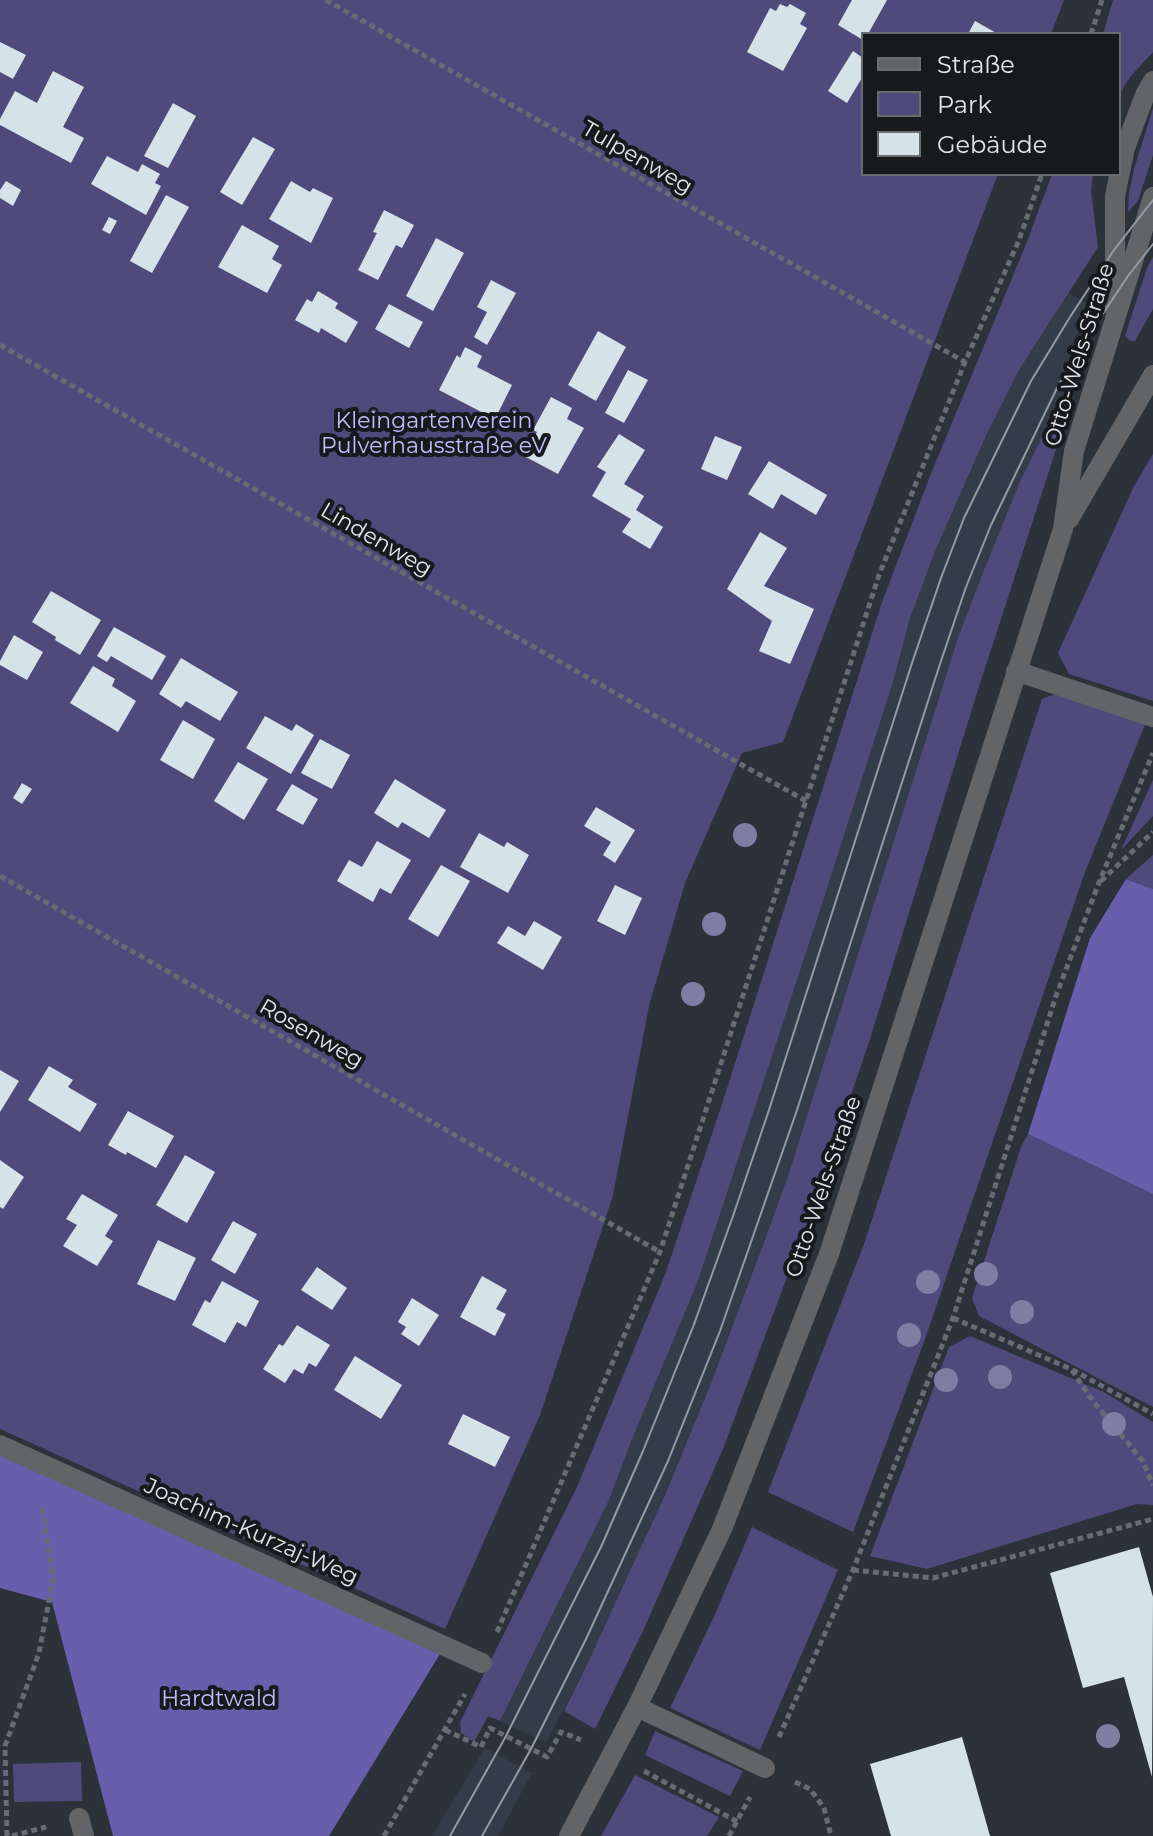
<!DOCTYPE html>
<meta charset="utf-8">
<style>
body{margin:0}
#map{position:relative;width:1153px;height:1836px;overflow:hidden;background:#2b323a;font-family:Montserrat,sans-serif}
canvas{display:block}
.legend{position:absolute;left:861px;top:32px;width:260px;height:144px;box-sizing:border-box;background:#161a1d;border:2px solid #676c6f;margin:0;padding:10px 14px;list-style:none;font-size:24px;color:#e1e6eb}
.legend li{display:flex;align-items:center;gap:16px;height:40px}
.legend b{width:40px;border:2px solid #676c6f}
</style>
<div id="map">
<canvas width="1153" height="1836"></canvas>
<ul class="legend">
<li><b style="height:10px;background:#626468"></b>Straße</li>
<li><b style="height:22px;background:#504a7c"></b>Park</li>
<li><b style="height:22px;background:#d5e3e9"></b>Gebäude</li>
</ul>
</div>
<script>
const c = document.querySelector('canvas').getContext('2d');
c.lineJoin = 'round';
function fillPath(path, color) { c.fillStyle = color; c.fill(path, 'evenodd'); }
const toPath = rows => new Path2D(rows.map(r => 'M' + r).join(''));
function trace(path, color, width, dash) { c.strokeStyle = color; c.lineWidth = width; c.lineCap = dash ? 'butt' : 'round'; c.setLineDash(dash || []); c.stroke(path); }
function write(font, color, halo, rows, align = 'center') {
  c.font = font + ' Montserrat,sans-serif'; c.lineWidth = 8; c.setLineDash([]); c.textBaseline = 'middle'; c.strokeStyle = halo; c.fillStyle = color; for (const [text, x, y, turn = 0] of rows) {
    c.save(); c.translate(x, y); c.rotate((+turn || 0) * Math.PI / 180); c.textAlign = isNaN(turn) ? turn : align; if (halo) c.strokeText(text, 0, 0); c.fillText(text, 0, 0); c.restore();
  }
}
fillPath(toPath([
 [1069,293,1093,307,1072,343,1089,355,1074,394,1058,406,925,746,788,1176,710,1386,637,1559,586,1667,546,1743,500,1721,609,1500,632,1439,698,1281,823,901,893,682,910,618,936,549,985,438,1019,370],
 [485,1748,532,1773,498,1836,432,1836]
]), '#323d49');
fillPath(toPath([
 [0,0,1064,0,1051,34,863,34,863,174,998,174,783,742,742,753,685,883,649,1006,613,1195,605,1220,540,1415,445,1629,0,1429],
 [1113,0,1153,0,1153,52,1130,77,1119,95,1119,34,1103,34],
 [1153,108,1153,155,1138,201,1128,212,1129,192,1134,169],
 [1052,174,1093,174,1091,191,1098,247,1019,370,985,438,936,549,910,618,893,682,823,901,698,1281,632,1439,609,1500,500,1721,488,1716,474,1742,461,1733,460,1722,577,1487,666,1272,722,1104,882,602,932,471,1027,242],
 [1153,257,1153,309,1135,341,1130,341,1125,336,1147,268],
 [1074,394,976,696,870,1039,812,1210,723,1449,643,1631,595,1729,564,1711,586,1667,664,1497,710,1386,764,1242,788,1176,958,638,984,570,1019,484,1043,435,1058,406],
 [1153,454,1153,701,1069,674,1058,653,1134,486],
 [1055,694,1146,722,1085,872,925,1339,853,1532,768,1492,864,1244,1042,699],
 [1153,780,1153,816,1121,850],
 [1153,855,1153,889,1126,879],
 [1028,1134,1153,1194,1153,1407,979,1316,972,1298,1021,1147],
 [970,1336,1104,1392,1153,1422,1153,1505,1137,1504,927,1569,870,1556,949,1347],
 [752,1527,838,1570,760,1750,670,1708,713,1619],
 [655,1731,743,1771,730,1796,645,1755],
 [81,1762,82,1801,14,1802,13,1764],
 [635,1775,719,1817,707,1836,601,1836]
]), '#504a7c');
fillPath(toPath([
 [1126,879,1153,889,1153,1194,1028,1134,1090,938],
 [0,1455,443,1649,329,1836,113,1836,52,1602,0,1588]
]), '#685eab');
fillPath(toPath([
 [852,0,887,0,868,34,863,34,863,40,838,25],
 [780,4,787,7,790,4,806,13,800,24,807,28,783,71,747,52,770,8,776,11],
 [975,21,998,34,968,34],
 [0,42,26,55,13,79,0,72],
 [853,51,863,58,863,76,847,103,828,91],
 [53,71,84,87,63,127,84,138,71,163,0,125,0,119,15,91,37,103],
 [173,103,196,116,168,168,144,156],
 [253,137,275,149,242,205,220,192],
 [107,156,138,172,142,164,160,174,155,183,161,186,146,215,91,184],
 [6,181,21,190,13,206,0,198,0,190],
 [291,181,310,192,313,188,333,198,311,243,269,219],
 [166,195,189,207,152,273,130,261],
 [384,210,414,225,402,248,396,245,378,280,358,270,377,233,373,232],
 [109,217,117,221,110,234,102,230],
 [242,225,279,246,272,259,282,265,267,293,218,267],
 [436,238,464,253,433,311,406,296],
 [491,280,516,293,487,345,474,337,487,312,477,307],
 [318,291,338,303,335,308,358,322,346,343,321,328,319,333,295,320,307,299,312,302],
 [389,304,423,322,409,348,375,329],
 [598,331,626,347,596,401,568,385],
 [465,347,482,356,477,367,512,385,495,419,439,390,457,355,460,358],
 [628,370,648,380,624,423,605,413],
 [551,397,572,408,567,419,584,428,558,474,524,456,537,432,533,430],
 [619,434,645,450,624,484,644,496,636,510,663,527,650,549,622,532,631,519,592,496,606,472,597,467],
 [715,436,742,447,727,480,701,469],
 [769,461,827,495,816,515,781,494,773,509,748,494],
 [760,532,787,548,764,586,814,609,790,664,759,651,772,621,727,589],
 [51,591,101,620,80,655,55,640,56,637,32,622],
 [114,627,166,656,152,680,111,656,107,662,97,656],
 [14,635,43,652,27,680,0,665,0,661],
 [181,658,238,692,220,721,186,701,181,708,159,694],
 [93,666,115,679,112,686,136,701,118,732,70,703],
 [265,716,292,731,296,724,314,735,291,774,246,748],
 [183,720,215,739,193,779,160,760],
 [320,739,350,755,332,789,301,773],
 [238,762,268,779,244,820,214,801],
 [395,779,446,810,429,838,402,822,398,828,374,813],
 [22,783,32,789,22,804,13,798],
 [292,784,318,799,303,825,276,810],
 [596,807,635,830,615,863,603,855,611,842,584,826],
 [479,833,504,847,507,842,529,855,508,893,460,867],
 [377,841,411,860,391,894,380,888,373,902,337,881,349,860,362,867],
 [441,865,470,881,438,937,408,919],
 [615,885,642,898,625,935,597,921],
 [534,921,562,937,543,970,497,943,508,926,525,936],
 [49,1066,73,1080,68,1087,97,1104,80,1132,28,1100],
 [0,1070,19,1081,0,1112],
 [128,1111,174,1136,156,1168,127,1152,126,1155,108,1145],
 [185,1155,215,1172,187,1223,156,1205],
 [0,1160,24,1177,3,1209,0,1207],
 [82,1194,118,1215,105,1236,113,1241,97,1266,63,1246,77,1225,66,1219],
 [233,1221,257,1234,235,1274,211,1260],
 [158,1240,196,1258,175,1301,137,1284],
 [317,1267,347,1288,332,1310,301,1290],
 [482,1276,507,1290,496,1309,506,1314,495,1336,460,1317],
 [222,1281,259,1301,246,1327,237,1322,225,1343,192,1325,205,1300,210,1303],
 [412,1298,439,1315,419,1346,401,1334,406,1327,398,1322],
 [297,1325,330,1345,316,1367,309,1363,303,1374,294,1369,285,1383,263,1369,279,1344,283,1346],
 [355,1356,402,1385,381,1419,334,1390],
 [463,1414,510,1437,495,1467,448,1444],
 [1139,1547,1153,1597,1152,1777,1124,1677,1083,1688,1050,1573],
 [962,1737,990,1836,891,1836,870,1764]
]), '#d5e3e9');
trace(toPath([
 [326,0,965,362],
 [1091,34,1102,0],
 [0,345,806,801],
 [0,876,660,1252],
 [1101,881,1153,832],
 [953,1318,1071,1369,1153,1414],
 [1072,1370,1092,1400,1142,1460,1153,1485],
 [853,1570,933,1578,1153,1519],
 [497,1632,660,1252,879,575,965,362,1019,240,1042,174],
 [445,1730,481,1747,490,1728,547,1757,561,1732,581,1740],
 [779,1737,853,1570,953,1318,1056,996,1098,885,1153,753],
 [644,1771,738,1822],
 [795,1782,810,1789,824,1808,831,1836],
 [7,1836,5,1746,39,1653,53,1579,42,1504],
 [12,1836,46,1827],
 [384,1836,465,1694],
 [729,1836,750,1797]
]), '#666c73', 5, [6, 4]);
trace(toPath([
 [1115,310,1115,196,1125,148,1145,95,1153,81],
 [1016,671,1153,717],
 [0,1445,482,1663],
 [637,1707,765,1768],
 [79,1818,84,1836]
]), '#626468', 20);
trace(toPath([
 [1069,519,1153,375],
 [569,1836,637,1707,722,1529,829,1254,1063,529,1074,451,1153,197]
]), '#626468', 20);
trace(toPath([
 [450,1836,506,1736,601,1547,643,1451,693,1327,733,1216,769,1110,912,663,941,578,964,518,1031,381,1070,317,1114,250,1153,200],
 [482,1836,531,1749,586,1639,668,1461,720,1331,797,1110,939,667,966,587,991,525,1057,388,1090,333,1128,276,1153,244]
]), '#959ba1', 2);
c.fillStyle = '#7e7ea5';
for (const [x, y] of [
 [745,835],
 [714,924],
 [693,994],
 [986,1274],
 [928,1282],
 [1022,1312],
 [909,1335],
 [1000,1377],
 [946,1380],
 [1114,1424],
 [1108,1736]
]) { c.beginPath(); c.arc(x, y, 12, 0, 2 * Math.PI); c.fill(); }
write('22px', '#e1e6eb', '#161a1d', [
 ["Tulpenweg",637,158,30],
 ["Otto-Wels-Straße",1080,355,-73],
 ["Lindenweg",376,540,30],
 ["Rosenweg",311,1034,30],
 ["Otto-Wels-Straße",824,1187,-71],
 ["Joachim-Kurzaj-Weg",251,1532,24]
]);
write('22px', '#c2bdfd', '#161a1d', [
 ["Kleingartenverein",434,422],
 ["Pulverhausstraße eV",434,447],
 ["Hardtwald",219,1700]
]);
</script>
